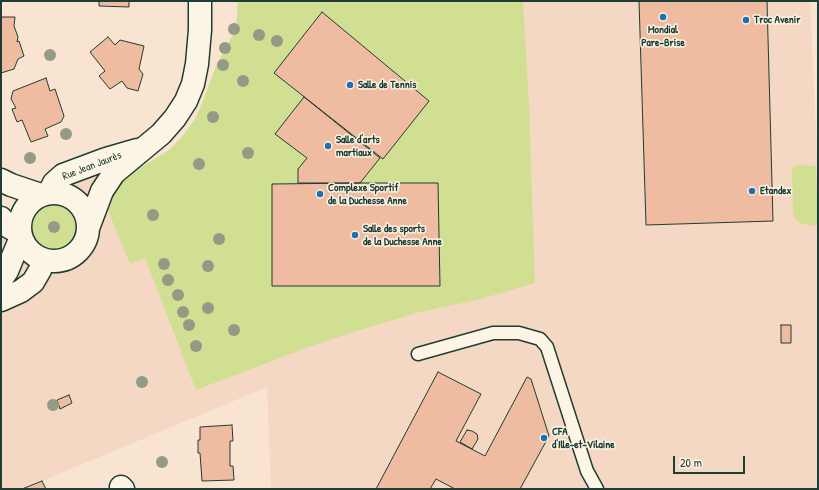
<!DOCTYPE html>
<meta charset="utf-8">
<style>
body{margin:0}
#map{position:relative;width:819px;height:490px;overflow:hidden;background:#f8e4d1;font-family:"Patrick Hand",sans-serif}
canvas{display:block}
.frame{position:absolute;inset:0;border:2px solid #1f3d34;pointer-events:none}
.scale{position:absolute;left:673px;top:456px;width:72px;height:18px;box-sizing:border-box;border:2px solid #1f3d34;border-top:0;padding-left:5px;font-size:12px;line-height:14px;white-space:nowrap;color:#1f3d34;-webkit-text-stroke:3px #fcf5e5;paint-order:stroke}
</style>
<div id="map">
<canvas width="819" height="490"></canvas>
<div class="frame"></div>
<div class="scale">20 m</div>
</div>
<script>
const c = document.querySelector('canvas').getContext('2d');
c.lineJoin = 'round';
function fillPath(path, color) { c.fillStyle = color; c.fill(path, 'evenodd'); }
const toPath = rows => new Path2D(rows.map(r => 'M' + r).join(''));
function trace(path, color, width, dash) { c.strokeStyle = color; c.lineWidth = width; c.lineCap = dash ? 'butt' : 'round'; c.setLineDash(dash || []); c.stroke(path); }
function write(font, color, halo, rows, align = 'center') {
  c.font = font + ' "Patrick Hand",sans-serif'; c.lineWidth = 3; c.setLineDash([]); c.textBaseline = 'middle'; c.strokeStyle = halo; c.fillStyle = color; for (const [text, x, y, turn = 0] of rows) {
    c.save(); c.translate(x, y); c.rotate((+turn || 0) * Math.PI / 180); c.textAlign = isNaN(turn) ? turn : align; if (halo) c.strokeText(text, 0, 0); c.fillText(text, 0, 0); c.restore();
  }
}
fillPath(toPath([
 [238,1,810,1,818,175,818,489,271,489,267,387,23,489,1,489,1,233,32,183,103,171,130,172,145,165,169,150,181,138,195,119,203,101,216,66,236,29]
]), '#f5d8c3');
fillPath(toPath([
 [238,1,523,1,529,105,535,283,481,299,420,312,366,328,314,345,196,390,145,258,130,264,109,213,107,200,110,188,130,172,145,165,169,150,181,138,195,119,203,101,216,66,236,29],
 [796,165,816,166,818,226,803,224,796,220,793,214,792,168],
 '32 227a22 22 0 1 1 44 0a22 22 0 1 1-44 0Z'
]), '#d0df92');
const building = toPath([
 [99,1,129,1,129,7,99,6,99,1],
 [639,1,767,1,773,221,646,225,639,1],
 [322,12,429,101,383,159,274,73,322,12],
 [1,17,15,17,14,26,18,37,17,42,19,41,24,56,18,59,14,69,1,73,1,17],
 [108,37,115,45,120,40,144,46,139,69,143,74,138,91,127,88,122,81,110,89,99,76,105,71,90,52,108,37],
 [46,78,50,91,55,89,64,116,61,122,45,129,48,136,31,142,22,120,17,122,12,109,16,108,11,99,13,91,46,78],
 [304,97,380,158,360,183,298,183,298,169,307,158,275,134,304,97],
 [360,183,438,183,440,286,272,286,272,184,360,183],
 [781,325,791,325,791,343,781,343,781,325],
 [438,372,481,394,456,441,485,456,527,377,531,379,549,436,520,489,455,489,436,479,430,489,376,489,438,372],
 [69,395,72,403,60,409,57,400,69,395],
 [232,425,233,441,230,441,230,466,233,466,234,480,202,481,200,453,198,453,198,440,200,440,200,427,232,425],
 [467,430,472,431,477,434,478,439,472,449,460,442,467,430],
 [42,481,46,489,22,489,42,481]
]);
fillPath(building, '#efbba1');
trace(building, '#1f3d34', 1);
const service = toPath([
 [418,354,493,333,519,333,540,339,547,347,587,471,597,489]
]);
const minor = toPath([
 [1,180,11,185,41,195],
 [1,218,9,227,20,233],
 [121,487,123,489]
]);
const tertiary = toPath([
 '20 227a34 34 0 1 1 68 0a34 34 0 1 1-68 0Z',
 [49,193,54,183,63,175,106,159,137,150],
 [88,228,102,191,114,173,161,134,175,118,186,101,193,84,197,64,200,30,200,1],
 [1,280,7,271,21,237],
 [1,300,21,291,33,282,40,270,43,260]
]);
trace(service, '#1f3d34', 15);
trace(minor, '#1f3d34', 25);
trace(tertiary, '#1f3d34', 25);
trace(service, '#fcf5e5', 12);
trace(minor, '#fcf5e5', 22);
trace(tertiary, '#fcf5e5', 22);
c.fillStyle = '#949a85';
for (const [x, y] of [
 [234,29],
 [259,35],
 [277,41],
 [225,48],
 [50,55],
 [223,65],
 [243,81],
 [213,117],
 [66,134],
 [248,153],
 [30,158],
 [199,164],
 [153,215],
 [54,227],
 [219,239],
 [164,264],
 [208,266],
 [168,280],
 [178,295],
 [208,308],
 [183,312],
 [189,325],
 [234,330],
 [196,346],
 [142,382],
 [53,405],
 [162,462]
]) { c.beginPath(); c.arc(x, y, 6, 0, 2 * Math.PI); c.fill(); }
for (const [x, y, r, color] of [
 [663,17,4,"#1f6fb2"],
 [746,20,4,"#1f6fb2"],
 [350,85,4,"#1f6fb2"],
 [328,146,4,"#1f6fb2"],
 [752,191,4,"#1f6fb2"],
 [320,194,4,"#1f6fb2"],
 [355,235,4,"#1f6fb2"],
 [544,438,4,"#1f6fb2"]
]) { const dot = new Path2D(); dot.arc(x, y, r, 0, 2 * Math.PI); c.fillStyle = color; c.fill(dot); trace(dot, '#fcf5e5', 1.5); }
write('bold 11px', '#1f3d34', '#fcf5e5', [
 ["Troc Avenir",754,20],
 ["Mondial",663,30,"center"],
 ["Pare-Brise",663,43,"center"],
 ["Salle de Tennis",358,85],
 ["Salle d'arts",336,140],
 ["martiaux",336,153],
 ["Complexe Sportif",328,188],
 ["de la Duchesse Anne",328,201],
 ["Etandex",760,191],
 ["Salle des sports",363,229],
 ["de la Duchesse Anne",363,242],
 ["CFA",552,432],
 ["d'Ille-et-Vilaine",552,445]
], 'left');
write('11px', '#1f3d34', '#fcf5e5', [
 ["Rue Jean Jaurès",92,166,-21]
]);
</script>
